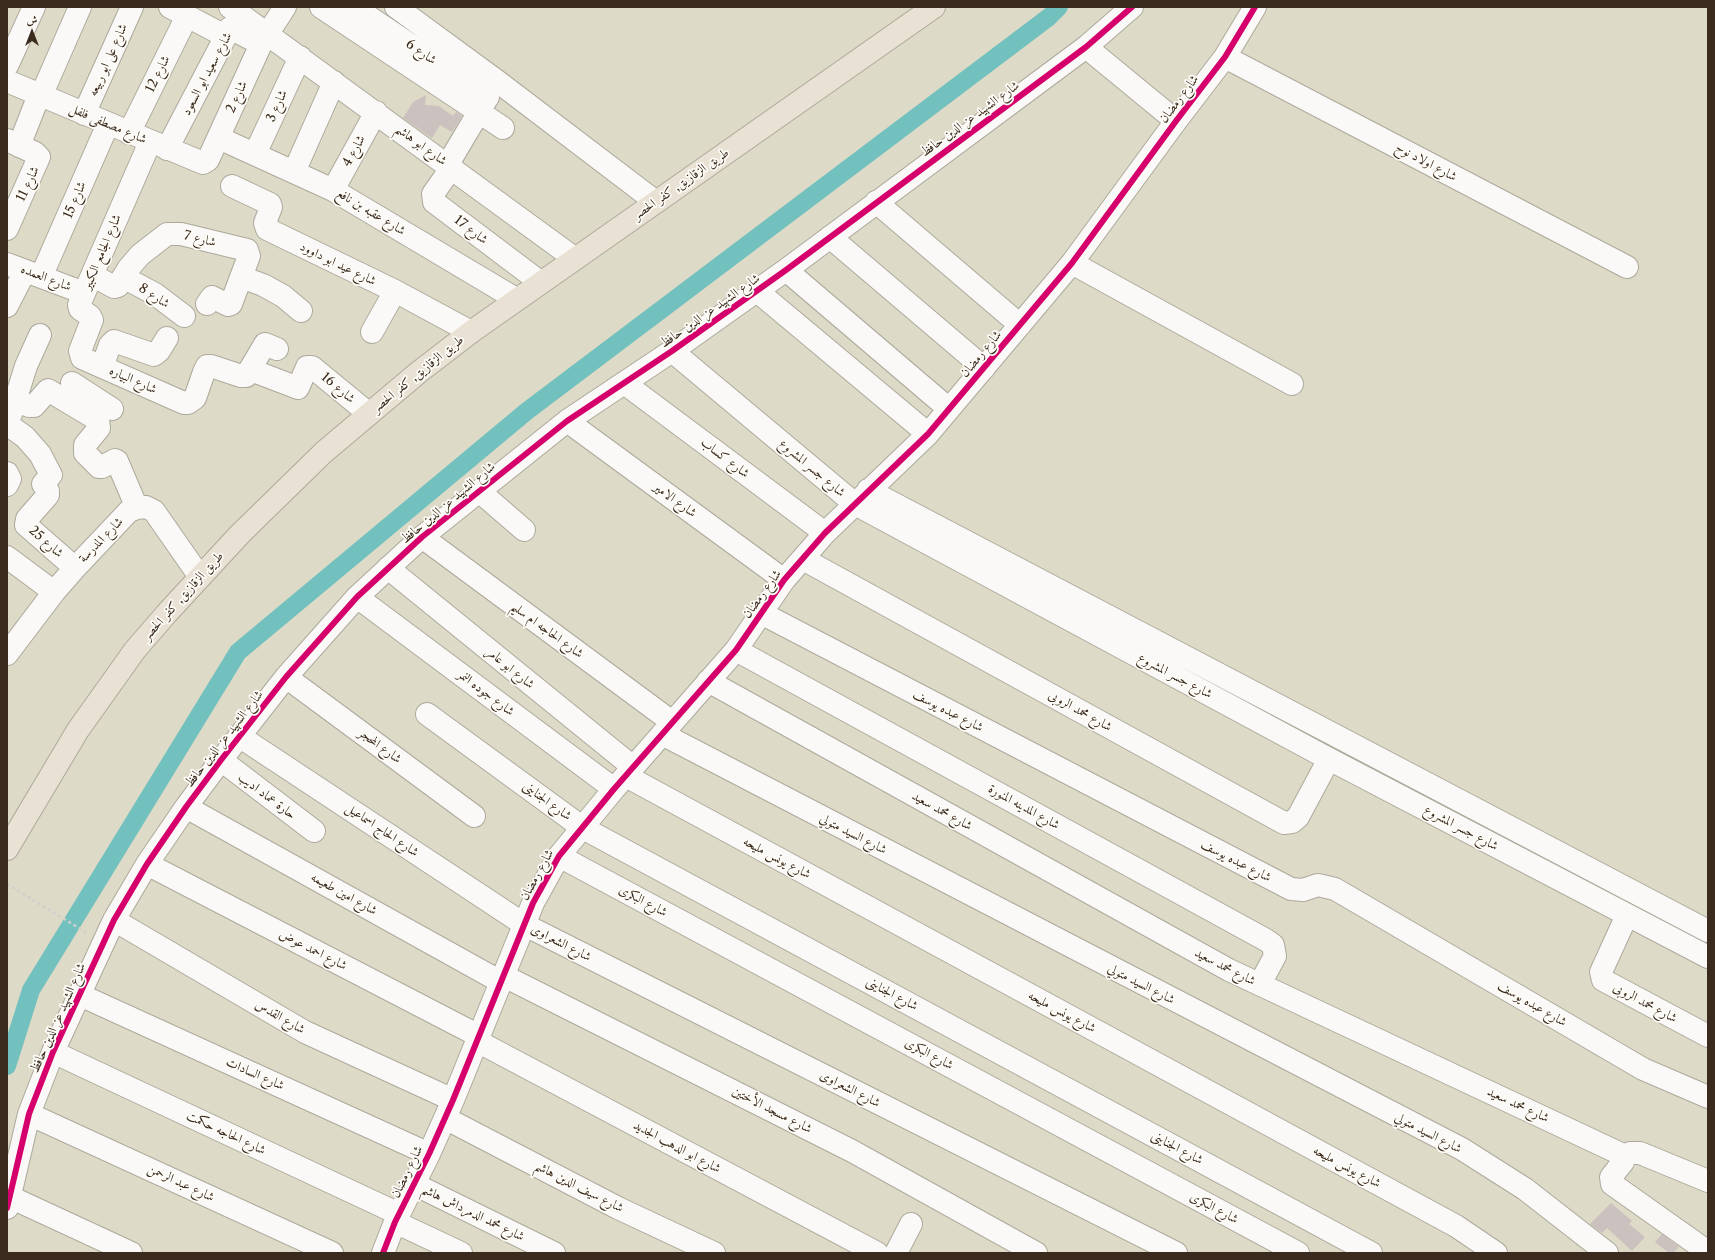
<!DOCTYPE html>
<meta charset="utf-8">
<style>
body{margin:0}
#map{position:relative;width:1715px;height:1260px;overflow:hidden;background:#dddac7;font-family:"Libre Caslon Text",Amiri,serif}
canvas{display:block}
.frame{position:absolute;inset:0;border:8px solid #3b2a1e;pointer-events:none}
.north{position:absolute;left:12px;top:12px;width:40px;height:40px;-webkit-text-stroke:3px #fdfcf7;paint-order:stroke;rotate:0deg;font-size:11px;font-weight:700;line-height:16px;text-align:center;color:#3b2a1e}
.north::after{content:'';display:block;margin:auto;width:14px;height:18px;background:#3b2a1e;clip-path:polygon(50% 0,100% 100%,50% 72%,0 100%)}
</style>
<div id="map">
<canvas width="1715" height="1260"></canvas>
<div class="frame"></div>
<div class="north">ش</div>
</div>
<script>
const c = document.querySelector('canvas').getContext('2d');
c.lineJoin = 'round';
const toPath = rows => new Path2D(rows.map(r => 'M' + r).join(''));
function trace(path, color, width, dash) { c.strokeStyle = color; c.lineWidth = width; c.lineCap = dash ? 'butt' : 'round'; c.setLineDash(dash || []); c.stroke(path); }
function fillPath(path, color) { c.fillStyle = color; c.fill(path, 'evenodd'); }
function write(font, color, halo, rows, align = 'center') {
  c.font = font + ' "Libre Caslon Text",Amiri,serif'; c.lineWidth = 3.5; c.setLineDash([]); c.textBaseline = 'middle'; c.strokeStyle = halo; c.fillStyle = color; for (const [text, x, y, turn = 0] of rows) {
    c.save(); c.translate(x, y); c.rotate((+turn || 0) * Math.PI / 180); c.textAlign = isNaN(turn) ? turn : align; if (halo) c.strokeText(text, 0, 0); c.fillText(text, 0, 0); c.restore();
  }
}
trace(toPath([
 [7,1066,31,990,238,652,527,411,1049,17,1059,7]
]), '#73c1bf', 18);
fillPath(toPath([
 [426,95,425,105,439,106,453,116,456,112,462,116,452,132,440,125,432,138,403,118,413,102],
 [1611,1203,1632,1221,1629,1224,1645,1237,1632,1251,1607,1228,1602,1233,1590,1224],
 [1662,1234,1679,1247,1673,1253,1669,1253,1655,1242]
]), '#cbc1be');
const minor = toPath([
 [170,7,225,36],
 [230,7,574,258],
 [321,7,503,128],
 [354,7,488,97],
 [396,7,497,81,656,202],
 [1086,47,1176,121],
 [1225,57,1627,267],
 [7,66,34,7],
 [7,81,203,163,208,160,261,44,285,7],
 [41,96,80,7],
 [84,114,132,7],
 [129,133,187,16],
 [219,138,333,190,516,299],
 [7,140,35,153,39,157,7,229],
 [19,146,39,95],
 [167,149,230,28,261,44],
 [255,154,300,57],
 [448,164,486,100],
 [452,167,433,194,434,202,540,282],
 [294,172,334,82],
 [232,186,270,204,271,207,265,223,267,229,395,291,471,332],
 [333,190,376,112],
 [876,202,1020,325],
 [830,237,984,368],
 [1072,263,1292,384],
 [7,264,84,293],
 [786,270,949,409],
 [92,275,114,287,118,286,128,269,140,255,167,234,181,234,247,250,249,256,231,304,228,305,212,297,207,304],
 [41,277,108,124],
 [123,277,155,294,184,316],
 [241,277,263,285,283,296,301,311],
 [757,291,928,434],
 [7,306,25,271],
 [372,332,395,291],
 [672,351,855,504,1329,759,1708,957],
 [82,358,184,403,188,403,195,398,204,372,207,366,211,366,241,376,246,376,265,344,277,349],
 [82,358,80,351,92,320,90,316,80,309,79,305,150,142],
 [102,367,110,345,114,341,154,355,159,351,167,338],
 [251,370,298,388,307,367,312,367,368,413],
 [72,383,112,409],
 [624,383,825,533],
 [14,399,29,406,34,406,48,390,98,420,99,428,85,445,85,453,99,467,102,467,115,460,117,461,137,508],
 [11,414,26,366,40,335],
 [567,421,784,580],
 [7,424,25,437,40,454,51,475,43,484,48,491,48,495,27,519,26,525,75,568],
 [7,473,10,479,7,485],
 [868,490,1708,931],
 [479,491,524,530],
 [422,537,672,722],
 [7,557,54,592],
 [803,559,1284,823,1292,822,1298,817,1329,759],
 [388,568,633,767],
 [357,597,614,789],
 [761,613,1291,889,1303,890,1318,885,1335,889,1643,1069,1708,1097],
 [736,650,1266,940,1273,945,1275,956,1260,984],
 [7,654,54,592,75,568,129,511,137,508,146,507,154,511,200,577],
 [286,677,474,816],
 [708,681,1229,970,1621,1154,1623,1162,1611,1177,1612,1184,1708,1252],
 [427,714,583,828,1371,1253],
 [662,734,1462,1149,1525,1189,1607,1253],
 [239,736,525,925,1176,1253],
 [221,760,314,831],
 [626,776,1456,1226,1496,1253],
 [186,807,501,982],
 [559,856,1298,1253],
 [147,864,479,1036],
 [1627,915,1601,972,1603,980,1708,1036],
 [114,920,305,1032,453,1100],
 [504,976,852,1151,1036,1253],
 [80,995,429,1154],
 [477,1041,877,1253],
 [53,1052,399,1214],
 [29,1114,332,1253],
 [445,1118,618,1208,714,1253],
 [1623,1156,1630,1153,1640,1153,1708,1181],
 [414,1184,554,1253],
 [10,1197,131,1253],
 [7,1208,29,1114,53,1052,114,920,147,864,186,807,221,760,286,677,357,597,422,537,567,421,672,351,786,270,1086,47,1132,7],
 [395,1222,461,1253],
 [383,1253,395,1222,429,1154,453,1100,533,903,559,856,614,789,736,650,784,580,825,533,928,434,1072,263,1176,121,1225,57,1255,7],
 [896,1253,911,1224]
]);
const major = toPath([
 [7,849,78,730,135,650,167,613,240,534,324,452,419,372,471,332,934,7]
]);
trace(minor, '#ada99c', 24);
trace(major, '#ada99c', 24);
trace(toPath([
 [7,884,87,933]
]), '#d0cfca', 2.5, [3, 3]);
trace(minor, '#faf9f7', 22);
trace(major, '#e8e1d4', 22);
trace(toPath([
 [7,1208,29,1114,53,1052,114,920,147,864,186,807,221,760,286,677,357,597,422,537,567,421,672,351,786,270,1086,47,1132,7],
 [383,1253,395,1222,429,1154,453,1100,533,903,559,856,614,789,736,650,784,580,825,533,928,434,1072,263,1176,121,1225,57,1255,7]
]), '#d6006c', 6);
write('13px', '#3b2a1e', '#fdfcf7', [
 ["شارع 6",421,52,34],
 ["شارع على ابو ربيعه",108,60,-66],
 ["شارع 12",158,74,-64],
 ["شارع سعيد ابو السعود",207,74,-62],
 ["شارع 2",237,97,-66],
 ["شارع رمضان",1179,99,-53],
 ["شارع 3",277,106,-66],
 ["شارع الشهيد عز الدين حافظ",970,119,-36],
 ["شارع مصطفى فلفل",108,124,23],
 ["شارع ابو هاشم",421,145,36],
 ["شارع 4",354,151,-61],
 ["شارع اولاد نوح",1426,162,28],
 ["شارع 11",28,184,-65],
 ["طريق الزقازيق, كفر الحصر",681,184,-35],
 ["شارع 15",75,200,-67],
 ["شارع عقبه بن نافع",371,212,31],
 ["شارع 17",471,230,37],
 ["شارع 7",200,239,13],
 ["شارع الجامع الكبير",102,252,-67],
 ["شارع عيد ابو داوود",338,264,26],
 ["شارع العمده",46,278,21],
 ["شارع 8",154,296,32],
 ["شارع الشهيد عز الدين حافظ",710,311,-35],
 ["شارع رمضان",981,354,-50],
 ["طريق الزقازيق, كفر الحصر",418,374,-39],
 ["شارع البياره",133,380,24],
 ["شارع 16",338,388,40],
 ["شارع كساب",725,458,37],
 ["شارع جسر المشروع",812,468,40],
 ["شارع الامير",675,500,36],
 ["شارع الشهيد عز الدين حافظ",448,503,-40],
 ["شارع المدرسة",101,540,-46],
 ["شارع 25",46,542,41],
 ["شارع رمضان",762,594,-54],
 ["طريق الزقازيق, كفر الحصر",183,596,-48],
 ["شارع الحاجه ام سليم",547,630,36],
 ["شارع ابو عامر",510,668,39],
 ["شارع جسر المشروع",1175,676,28],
 ["شارع جوده النمر",486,693,37],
 ["شارع عبده يوسف",948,711,27],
 ["شارع محمد الروبى",1080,711,29],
 ["شارع الشهيد عز الدين حافظ",224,739,-52],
 ["شارع المحجر",380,746,36],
 ["حارة عماد اديب",267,796,37],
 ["شارع الجناينى",547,801,36],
 ["شارع المدينه المنورة",1024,807,29],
 ["شارع محمد سعيد",942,811,29],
 ["شارع جسر المشروع",1461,828,28],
 ["شارع الحاج اسماعيل",382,830,34],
 ["شارع السيد متولي",853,834,27],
 ["شارع يونس مليحه",777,858,28],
 ["شارع عبده يوسف",1236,861,27],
 ["شارع رمضان",537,875,-61],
 ["شارع امين طعيمه",344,894,29],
 ["شارع البكرى",643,901,28],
 ["شارع الشعراوى",561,943,27],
 ["شارع احمد عوض",313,950,27],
 ["شارع محمد سعيد",1225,967,27],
 ["شارع السيد متولي",1141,984,27],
 ["شارع الجناينى",892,994,28],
 ["شارع محمد الروبى",1645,1003,28],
 ["شارع عبده يوسف",1532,1004,30],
 ["شارع يونس مليحه",1062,1012,28],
 ["شارع القدس",280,1017,30],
 ["شارع الشهيد عز الدين حافظ",58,1018,-66],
 ["شارع البكرى",929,1054,28],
 ["شارع السادات",255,1074,24],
 ["شارع الشعراوى",850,1089,27],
 ["شارع محمد سعيد",1518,1105,25],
 ["شارع مسجد الأختين",772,1110,27],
 ["شارع الحاجه حكمت",226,1133,25],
 ["شارع السيد متولي",1428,1133,27],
 ["شارع ابو الدهب الجديد",677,1147,28],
 ["شارع الجناينى",1177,1148,28],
 ["شارع يونس مليحه",1347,1167,28],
 ["شارع رمضان",407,1172,-64],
 ["شارع عبد الرحمن",181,1183,25],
 ["شارع سيف الدين هاشم",579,1187,27],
 ["شارع البكرى",1214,1208,28],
 ["شارع محمد الدمرداش هاشم",473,1213,26]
]);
</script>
